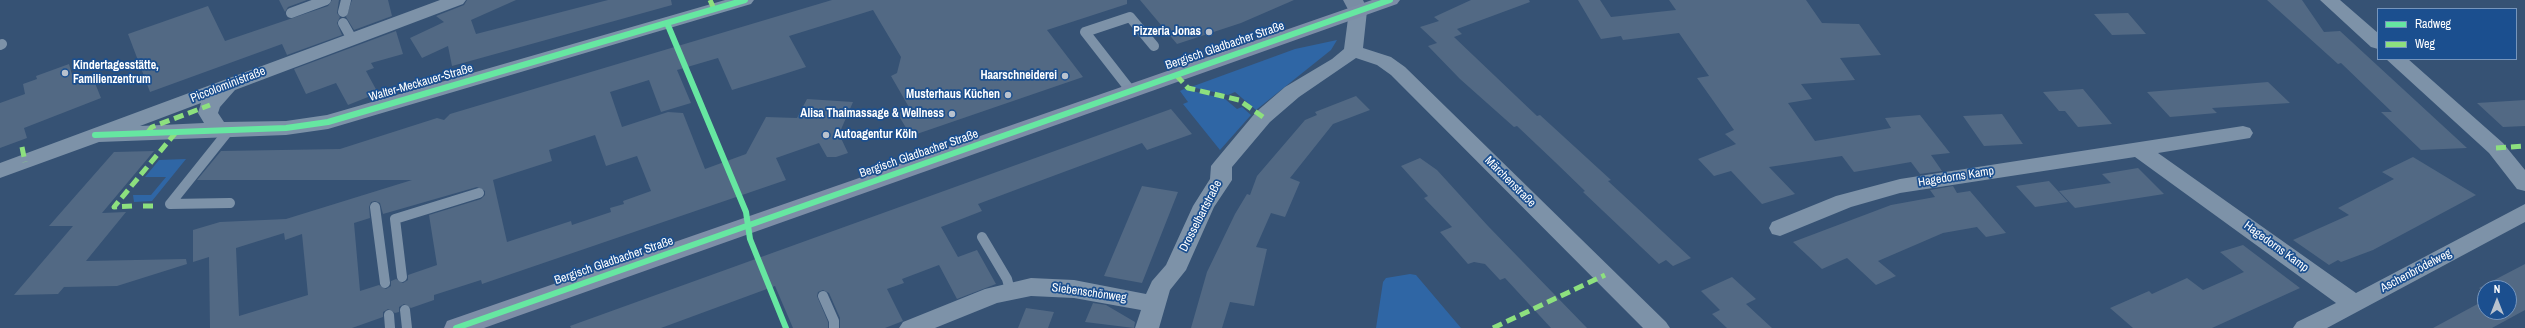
<!DOCTYPE html>
<meta charset="utf-8">
<style>
body{margin:0}
#map{position:relative;width:2525px;height:328px;overflow:hidden;background:#365274;font-family:"Archivo Narrow",sans-serif}
canvas{display:block}
.legend{position:absolute;left:2377px;top:8px;width:140px;height:52px;box-sizing:border-box;background:#1b4f8f;border:1px solid #7695bc;margin:0;padding:5px 7px;list-style:none;font-size:12px;color:#fff}
.legend li{display:flex;align-items:center;gap:8px;height:20px}
.legend b{width:20px;border:1px solid #7695bc}
.north{position:absolute;left:2477px;top:280px;width:40px;height:40px;box-sizing:border-box;background:#1b4f8f;border:1px solid #7695bc;border-radius:50%;rotate:0deg;font-size:11px;font-weight:700;line-height:16px;text-align:center;color:#fff}
.north::after{content:'';display:block;margin:auto;width:14px;height:18px;background:#b9c2ce;clip-path:polygon(50% 0,100% 100%,50% 72%,0 100%)}
</style>
<div id="map">
<canvas width="2525" height="328"></canvas>
<ul class="legend">
<li><b style="height:5px;background:#66e7a1"></b>Radweg</li>
<li><b style="height:5px;background:#8de07e"></b>Weg</li>
</ul>
<div class="north">N</div>
</div>
<script>
const c = document.querySelector('canvas').getContext('2d');
c.lineJoin = 'round';
function fillPath(path, color) { c.fillStyle = color; c.fill(path, 'evenodd'); }
const toPath = rows => new Path2D(rows.map(r => 'M' + r).join(''));
function trace(path, color, width, dash) { c.strokeStyle = color; c.lineWidth = width; c.lineCap = dash ? 'butt' : 'round'; c.setLineDash(dash || []); c.stroke(path); }
function write(font, color, halo, rows, align = 'center') {
  c.font = font + ' "Archivo Narrow",sans-serif'; c.lineWidth = 3.5; c.setLineDash([]); c.textBaseline = 'middle'; c.strokeStyle = halo; c.fillStyle = color; for (const [text, x, y, turn = 0] of rows) {
    c.save(); c.translate(x, y); c.rotate((+turn || 0) * Math.PI / 180); c.textAlign = isNaN(turn) ? turn : align; if (halo) c.strokeText(text, 0, 0); c.fillText(text, 0, 0); c.restore();
  }
}
fillPath(toPath([
 [1337,40,1331,50,1256,110,1235,92,1228,95,1191,87,1295,49],
 [1184,89,1225,99,1237,109,1242,107,1251,115,1220,150,1183,104,1188,102,1180,91],
 [186,159,152,201,134,202,133,195,151,195,166,177,145,177,159,160],
 [1410,274,1416,275,1461,328,1376,328,1383,282,1386,278]
]), '#2f66a5');
fillPath(toPath([
 [279,0,307,0,288,7,285,12],
 [332,0,339,0,337,13,340,17,337,23,342,35,287,55,282,44,150,92,128,34,208,6,225,41,328,6],
 [352,0,388,0,392,16,354,30,346,17],
 [467,0,516,0,471,20,476,34,608,0,671,0,672,5,452,66,448,46,422,58,410,38,444,22,436,16,464,5],
 [832,0,1127,0,1127,4,1047,30,1083,77,911,136,897,113,910,109,891,76,897,73,901,57,873,10,789,36,806,67,781,75,732,90,718,58,677,70,691,103,661,112,649,80,610,92,622,127,668,112,683,113,705,169,746,154,766,117,797,118,807,99,853,102,839,134,848,153,836,157,827,157,819,143,776,158,786,180,482,284,481,280,434,295,434,300,411,308,404,304,399,307,399,312,395,313,388,309,383,312,383,317,352,328,210,328,209,257,193,262,193,230,220,222,286,219,412,180,197,180,221,151,340,149,437,118,444,120,450,114],
 [595,135,606,166,637,156,651,191,623,201,624,204,610,208,611,212,572,225,571,221,507,242,493,180,552,161,549,150],
 [477,187,485,191,485,195,481,199,429,215,437,265,408,275,408,280,403,283,396,279,391,281,391,286,386,289,379,285,360,291,354,223,370,218,369,207,371,202,375,201,380,203,383,214],
 [284,233,285,240,302,234,308,295,239,316,236,248],
 [1140,0,1294,0,1241,23,1177,44],
 [1471,0,1529,0,1530,2,1457,29,1462,34,1454,37,1537,116,1540,115,1611,180,1608,181,1691,258,1673,266,1666,260,1659,264,1583,192,1585,191,1555,162,1517,126,1514,127,1460,79,1428,46,1437,43,1420,27,1439,21,1434,17],
 [1578,0,1600,0,1611,17,1676,10,1669,0,1806,0,1822,23,1859,24,1881,55,1840,58,1855,80,1801,84,1812,99,1788,103,1815,141,1891,128,1885,118,1920,115,1950,153,1931,155,1942,171,1920,174,1911,162,1854,172,1842,156,1769,167,1795,194,1762,204,1731,171,1714,176,1698,159,1736,144,1725,134,1734,130,1697,78,1709,76,1679,33,1623,40,1621,36,1601,39],
 [2267,0,2302,0,2324,32,2340,31,2467,148,2421,150,2381,112,2392,112,2341,63,2338,64],
 [2128,13,2146,34,2112,35,2094,14],
 [396,31,403,54,371,63,374,68,366,71,378,93,348,105,336,83,306,94,294,69],
 [69,64,75,85,93,78,101,98,24,128,27,138,0,148,0,103,25,94,23,84,37,79,36,76],
 [2268,82,2290,103,2212,108,2217,113,2170,117,2147,92],
 [2083,89,2112,124,2078,127,2065,111,2059,111,2043,92],
 [1356,96,1370,110,1333,124,1290,178,1300,182,1285,217,1271,213,1256,247,1267,249,1254,306,1230,302,1222,328,1191,328,1207,272,1235,214,1247,194,1250,195,1257,176,1305,120,1317,115,1315,112],
 [2525,100,2525,126,2503,127,2477,103],
 [1171,109,1192,134,1147,150,1142,143,1026,186,978,204,982,211,941,227,958,257,977,250,996,284,957,299,939,265,902,279,904,283,887,289,903,321,885,328,840,328,840,318,829,293,823,290,818,292,817,296,828,322,828,328,793,328,775,286,661,328,571,328,570,326],
 [2002,114,2023,144,1984,146,1963,116],
 [154,151,102,213,126,212,86,261,186,259,187,264,117,286,64,287,58,294,14,295,73,226,49,226,114,152],
 [2413,157,2476,195,2373,250,2341,262,2338,260,2329,265,2293,240,2349,215,2338,208,2394,179,2382,172],
 [1420,158,1437,170,1488,226,1587,328,1551,328,1505,278,1500,280,1485,264,1474,262,1468,264,1440,232,1452,227,1424,198,1428,196,1401,166],
 [2138,168,2164,194,2075,208,2059,191,2111,183,2102,174],
 [2049,181,2068,202,2035,207,2016,186],
 [1142,186,1178,192,1142,283,1104,276],
 [1953,186,1957,193,1970,191,2006,233,1986,237,1977,227,1943,233,1878,261,1896,276,1876,285,1847,258,1822,269,1793,242,1891,205,1935,197,1930,190],
 [2243,245,2300,288,2212,328,2133,328,2110,308,2149,291,2152,294,2187,278,2203,290,2244,272,2220,252],
 [2525,264,2525,310,2492,328,2433,328,2485,300,2485,312,2509,312,2509,288,2485,288,2485,292,2479,288],
 [1732,277,1756,299,1746,304,1772,328,1727,328,1712,314,1720,310,1701,291],
 [1093,303,1106,305,1135,322,1134,328,1085,322],
 [1026,308,1054,312,1048,328,1018,328]
]), '#526984');
trace(toPath([
 [343,12,346,0],
 [291,13,326,0],
 [343,23,352,39],
 [0,45,2,44],
 [1131,91,1085,32,1130,17,1154,46],
 [170,204,230,129],
 [170,204,230,203],
 [375,207,385,283],
 [982,237,1007,279,1010,290],
 [402,277,395,219,479,193],
 [823,296,834,321,834,328],
 [405,310,407,328],
 [389,315,390,328]
]), '#7d92a8', 10);
fillPath(toPath([
 [440,0,466,0,463,4,235,90,220,107,218,113,224,122,286,121,327,115,725,0,754,0,751,4,328,129,286,135,99,142,0,178,0,163,440,0],
 [201,103,198,113,204,123,140,126,201,103],
 [2320,0,2340,0,2378,33,2378,49,2371,47,2320,0],
 [1358,5,1365,7,1367,11,1363,48,1391,57,1405,67,1666,322,1670,328,1643,328,1391,75,1377,65,1356,58,1299,97,1270,122,1232,167,1232,180,1214,207,1186,270,1170,290,1159,328,1135,328,1141,310,1074,298,1031,296,997,303,935,328,899,328,903,322,985,289,1031,278,1074,280,1146,294,1152,281,1166,265,1193,206,1210,179,1211,166,1215,161,1256,112,1285,87,1332,59,1344,49,1349,11,1351,7,1358,5],
 [2386,59,2408,59,2503,143,2525,170,2525,191,2517,189,2489,153,2386,59],
 [2243,126,2250,128,2253,133,2250,138,2158,153,2356,293,2525,204,2525,222,2327,328,2293,328,2297,322,2336,303,2135,157,1900,193,1851,207,1780,236,1772,234,1769,228,1772,222,1836,196,1900,179,2243,126]
]), '#7d92a8');
fillPath(toPath([
 [1343,0,1363,0,1368,11,1365,15,1351,15,1343,0]
]), '#798da4');
fillPath(toPath([
 [1372,0,1400,0,1397,4,484,328,444,328,447,321,1372,0]
]), '#7d8ea7');
trace(toPath([
 [710,0,714,9],
 [1176,75,1188,88,1239,100,1263,117],
 [148,132,152,127,210,105],
 [22,147,25,162],
 [2496,148,2525,146],
 [132,206,114,207,177,131],
 [143,206,155,206],
 [1493,328,1605,275]
]), '#8de07e', 5, [10, 5]);
trace(toPath([
 [667,23,746,212,750,239,786,328],
 [95,135,286,128,328,122,745,0],
 [456,328,1390,0]
]), '#66e7a1', 6);
for (const [x, y, r, color] of [
 [1209,32,4,"#b9c2ce"],
 [65,73,4,"#b9c2ce"],
 [1065,76,4,"#b9c2ce"],
 [1008,95,4,"#b9c2ce"],
 [952,114,4,"#b9c2ce"],
 [826,135,4,"#b9c2ce"]
]) { const dot = new Path2D(); dot.arc(x, y, r, 0, 2 * Math.PI); c.fillStyle = color; c.fill(dot); trace(dot, '#1b4f8f', 1.5); }
write('bold 12px', '#fff', '#1b4f8f', [
 ["Pizzeria Jonas",1201,32],
 ["Kindertagesstätte,",73,66,"left"],
 ["Familienzentrum",73,80,"left"],
 ["Haarschneiderei",1057,76],
 ["Musterhaus Küchen",1000,95],
 ["Alisa Thaimassage & Wellness",944,114],
 ["Autoagentur Köln",834,135,"left"]
], 'right');
write('12px', '#fff', '#1b4f8f', [
 ["Bergisch Gladbacher Straße",1225,46,-19],
 ["Walter-Meckauer-Straße",421,83,-16],
 ["Piccoloministraße",228,85,-21],
 ["Bergisch Gladbacher Straße",919,154,-19],
 ["Hagedorns Kamp",1956,177,-9],
 ["Märchenstraße",1510,182,45],
 ["Drosselbartstraße",1201,216,-63],
 ["Hagedorns Kamp",2276,247,36],
 ["Bergisch Gladbacher Straße",614,261,-19],
 ["Aschenbrödelweg",2416,271,-28],
 ["Siebenschönweg",1089,293,8]
]);
</script>
